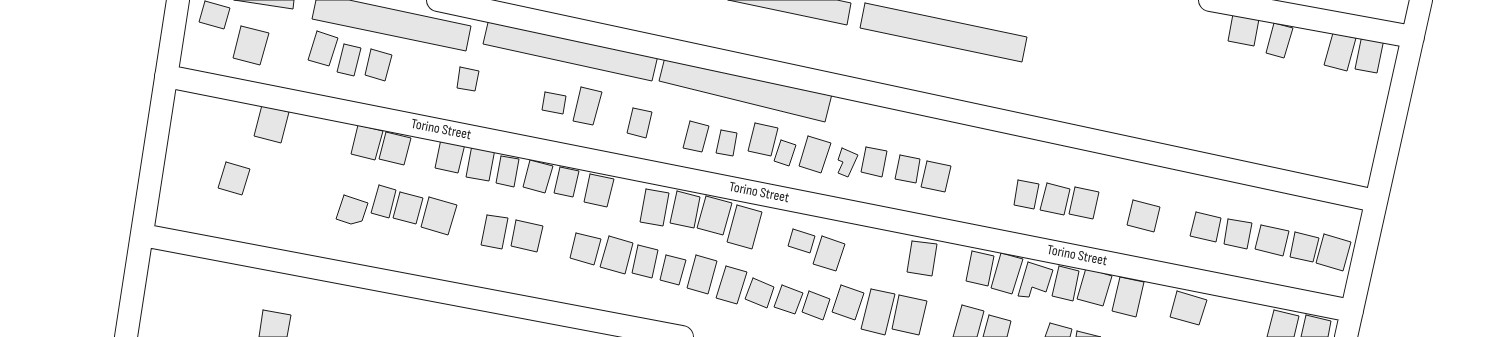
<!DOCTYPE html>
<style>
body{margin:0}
canvas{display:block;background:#fff}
</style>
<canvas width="1492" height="337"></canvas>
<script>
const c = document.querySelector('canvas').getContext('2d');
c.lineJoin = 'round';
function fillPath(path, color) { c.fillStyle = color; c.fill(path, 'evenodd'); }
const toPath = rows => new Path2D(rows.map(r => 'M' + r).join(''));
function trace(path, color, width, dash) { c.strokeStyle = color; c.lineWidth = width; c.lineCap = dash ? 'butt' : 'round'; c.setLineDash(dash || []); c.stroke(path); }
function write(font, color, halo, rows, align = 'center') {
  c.font = font + ' "Sofia Sans Condensed",sans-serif'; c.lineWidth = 3; c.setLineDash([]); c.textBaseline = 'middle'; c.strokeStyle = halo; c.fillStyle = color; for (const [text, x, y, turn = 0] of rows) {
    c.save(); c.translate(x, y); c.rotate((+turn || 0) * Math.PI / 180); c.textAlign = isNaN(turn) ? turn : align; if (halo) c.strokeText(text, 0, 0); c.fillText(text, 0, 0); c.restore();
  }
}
const building = toPath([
 [234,0,294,0,293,9,234,0],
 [316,0,349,0,471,26,466,51,312,19,316,0],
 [728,0,837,0,851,3,847,25,728,0],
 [205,1,230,8,224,29,199,22,205,1],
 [865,3,1027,37,1022,62,860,28,865,3],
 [490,14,659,51,652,81,483,44,490,14],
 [1233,14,1259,19,1254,46,1228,41,1233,14],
 [1274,23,1293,28,1284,58,1266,53,1274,23],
 [241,26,269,33,260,65,233,58,241,26],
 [317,31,338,38,329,66,308,60,317,31],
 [1333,33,1356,38,1347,71,1324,65,1333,33],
 [1362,35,1384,39,1377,73,1355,69,1362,35],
 [344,44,361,48,354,76,337,72,344,44],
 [371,49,392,55,385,81,365,75,371,49],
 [667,49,833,90,825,122,659,81,667,49],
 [460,67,479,71,475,91,457,88,460,67],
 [581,87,602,92,593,125,573,121,581,87],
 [545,92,566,96,563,114,542,110,545,92],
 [262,105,289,112,281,143,254,136,262,105],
 [633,108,652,112,646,138,627,133,633,108],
 [690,121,709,126,702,152,683,148,690,121],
 [755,123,778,128,771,156,748,151,755,123],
 [358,125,383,131,375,160,351,154,358,125],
 [721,130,737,133,733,156,716,153,721,130],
 [386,132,411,138,404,165,379,159,386,132],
 [808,136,831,143,821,173,799,166,808,136],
 [441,139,465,144,458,173,435,168,441,139],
 [781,140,796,145,789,166,774,161,781,140],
 [472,145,495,149,489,181,466,177,472,145],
 [866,147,887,151,882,177,861,172,866,147],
 [842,148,858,155,848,177,838,173,843,162,838,160,842,148],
 [900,155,920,159,916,183,895,179,900,155],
 [501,156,519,159,514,187,496,183,501,156],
 [530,160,553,166,545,193,523,187,530,160],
 [927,161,951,166,945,192,921,187,927,161],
 [226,162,250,169,242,195,218,188,226,162],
 [560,167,579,171,573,197,554,193,560,167],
 [590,174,614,179,607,207,584,202,590,174],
 [1018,180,1039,184,1034,209,1014,205,1018,180],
 [1047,183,1070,189,1064,215,1040,210,1047,183],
 [379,185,396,190,389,218,371,213,379,185],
 [1075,187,1099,192,1093,219,1069,214,1075,187],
 [646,189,669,193,663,226,640,222,646,189],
 [677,191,700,197,694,228,670,223,677,191],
 [400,192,423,198,416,224,393,218,400,192],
 [344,195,368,203,362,221,351,224,336,219,344,195],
 [706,196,732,203,723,235,697,228,706,196],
 [429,197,457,205,448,235,421,227,429,197],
 [1133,200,1160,207,1154,232,1127,225,1133,200],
 [737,205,762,212,752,249,727,242,737,205],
 [1196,212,1221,218,1216,242,1190,236,1196,212],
 [487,215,508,218,502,249,481,245,487,215],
 [1228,219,1252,223,1247,249,1224,244,1228,219],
 [516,220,543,226,537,252,511,246,516,220],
 [1261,225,1289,231,1283,256,1255,249,1261,225],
 [793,229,815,236,810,253,788,246,793,229],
 [1295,232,1319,238,1313,262,1290,257,1295,232],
 [576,233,601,239,594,265,570,258,576,233],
 [1324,234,1351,242,1343,271,1316,263,1324,234],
 [609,236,633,243,625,274,600,267,609,236],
 [822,236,845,244,836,271,813,264,822,236],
 [912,241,937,244,932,276,907,272,912,241],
 [638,245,658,250,652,278,632,273,638,245],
 [972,251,994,256,988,286,966,281,972,251],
 [1001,253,1023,259,1012,294,991,288,1001,253],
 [666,255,686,260,679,285,660,280,666,255],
 [696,255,717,261,708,294,687,288,696,255],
 [1028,262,1053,270,1046,292,1032,287,1029,297,1018,296,1028,262],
 [726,266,747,272,737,304,716,298,726,266],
 [1059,266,1079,271,1073,301,1052,296,1059,266],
 [1086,268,1112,276,1103,306,1077,299,1086,268],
 [1120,277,1144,282,1136,317,1112,311,1120,277],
 [753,278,774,287,767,308,745,299,753,278],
 [782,285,803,293,795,314,774,307,782,285],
 [841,285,864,293,855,320,832,312,841,285],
 [871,289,895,294,885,335,861,329,871,289],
 [809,291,830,299,823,320,802,312,809,291],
 [1177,291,1207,300,1199,325,1170,317,1177,291],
 [899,295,927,301,919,335,892,329,899,295],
 [962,305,984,311,977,337,953,337,962,305],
 [263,310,291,315,287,337,259,337,263,310],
 [1274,310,1299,316,1294,337,1267,337,1274,310],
 [989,315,1011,321,1007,337,983,337,989,315],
 [1306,315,1331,321,1328,337,1301,337,1306,315],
 [1050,323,1072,329,1070,337,1045,337,1050,323],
 [1077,331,1101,337,1076,337,1077,331]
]);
fillPath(building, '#e6e6e6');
trace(building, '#1a1a1a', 1);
const minor = toPath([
 [438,0,1376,201],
 [1210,0,1413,37],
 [166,76,1352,311],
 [142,235,682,337],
 [126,337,178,0],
 [1346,337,1421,0]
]);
trace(minor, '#1a1a1a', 24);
trace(minor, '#fff', 22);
write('14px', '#1a1a1a', '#fff', [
 ["Torino Street",441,130,11],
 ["Torino Street",759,193,11],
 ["Torino Street",1077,256,11]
]);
</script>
